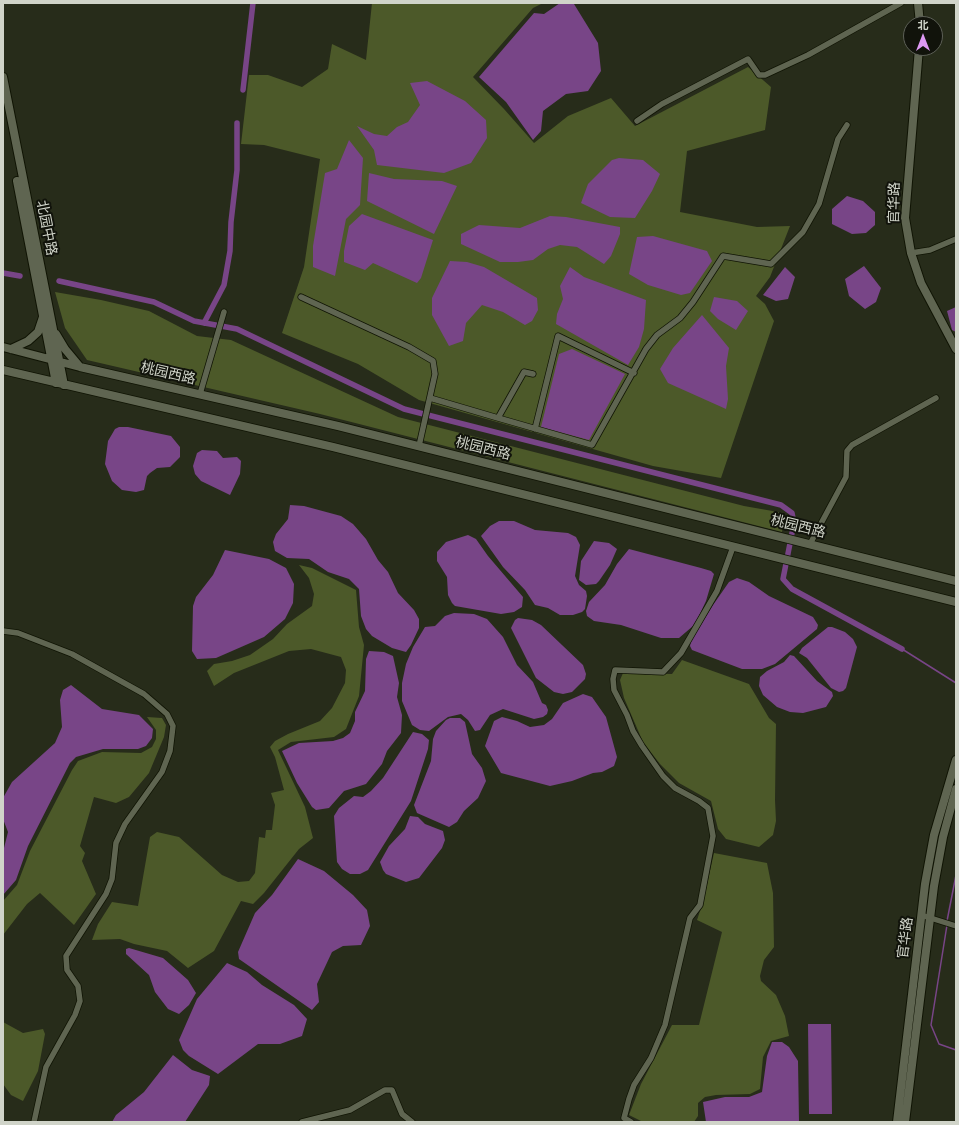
<!DOCTYPE html>
<meta charset="utf-8">
<style>
body{margin:0}
#map{position:relative;width:959px;height:1125px;overflow:hidden;background:#272c1a;font-family:"DM Sans","Noto Sans SC",sans-serif}
canvas{display:block}
.frame{position:absolute;inset:0;border:4px solid #d0d4c9;pointer-events:none}
.north{position:absolute;left:903px;top:16px;width:40px;height:40px;box-sizing:border-box;background:#11130b;border:1px solid #5d6057;border-radius:50%;rotate:0deg;font-size:11px;font-weight:700;line-height:16px;text-align:center;color:#d0d4c9}
.north::after{content:'';display:block;margin:auto;width:14px;height:18px;background:#dd99f3;clip-path:polygon(50% 0,100% 100%,50% 72%,0 100%)}
</style>
<div id="map">
<canvas width="959" height="1125"></canvas>
<div class="frame"></div>
<div class="north">北</div>
</div>
<script>
const c = document.querySelector('canvas').getContext('2d');
c.lineJoin = 'round';
function fillPath(path, color) { c.fillStyle = color; c.fill(path, 'evenodd'); }
const toPath = rows => new Path2D(rows.map(r => 'M' + r).join(''));
function trace(path, color, width, dash) { c.strokeStyle = color; c.lineWidth = width; c.lineCap = dash ? 'butt' : 'round'; c.setLineDash(dash || []); c.stroke(path); }
function write(font, color, halo, rows, align = 'center') {
  c.font = font + ' "DM Sans","Noto Sans SC",sans-serif'; c.lineWidth = 4; c.setLineDash([]); c.textBaseline = 'middle'; c.strokeStyle = halo; c.fillStyle = color; for (const [text, x, y, turn = 0] of rows) {
    c.save(); c.translate(x, y); c.rotate((+turn || 0) * Math.PI / 180); c.textAlign = isNaN(turn) ? turn : align; if (halo) c.strokeText(text, 0, 0); c.fillText(text, 0, 0); c.restore();
  }
}
fillPath(toPath([
 [372,3,543,3,533,8,473,77,504,109,534,143,568,116,611,98,635,126,748,67,771,87,765,130,687,151,680,212,757,227,790,226,770,277,756,296,765,304,774,321,721,478,653,466,419,400,358,364,282,333,304,267,320,159,264,145,241,144,249,75,268,75,302,87,328,69,332,44,366,60],
 [55,292,101,300,149,311,197,336,231,340,398,417,744,506,784,513,782,532,320,414,87,360,65,328],
 [299,565,312,568,356,590,359,627,364,645,359,696,346,729,334,737,291,742,278,750,305,807,313,838,299,849,264,893,253,904,241,901,214,951,188,968,167,951,134,944,120,939,92,940,98,924,112,902,138,906,150,837,157,832,179,837,222,875,238,882,249,881,255,873,259,837,265,838,266,830,272,830,275,805,271,793,284,790,275,757,270,747,275,741,288,734,320,721,332,708,345,683,346,670,341,657,311,649,289,651,234,673,214,686,207,671,214,664,232,661,250,655,273,639,287,624,312,606,314,594,309,578],
 [682,660,749,684,769,718,776,724,775,800,776,821,773,835,759,847,726,839,718,829,711,801,679,783,660,764,643,742,624,698,620,680,623,673,672,674],
 [147,717,162,718,166,725,164,737,149,773,129,797,116,803,94,797,80,846,85,853,82,861,96,894,74,925,40,893,27,904,3,935,3,901,17,885,30,851,72,770,78,761,102,752,141,753,152,747,156,739,156,730],
 [714,853,767,863,773,893,774,947,764,960,760,976,761,981,776,995,785,1016,789,1036,771,1041,763,1057,760,1089,750,1094,716,1095,705,1097,698,1103,698,1116,694,1122,643,1122,629,1115,641,1084,672,1025,699,1025,722,932,697,920,703,902],
 [3,1022,23,1033,43,1029,45,1034,38,1071,23,1101,11,1095,3,1084]
]), '#4c5929');
fillPath(toPath([
 [560,3,574,4,598,43,601,71,588,91,566,94,543,111,541,131,533,140,506,102,479,77,534,13,544,14],
 [427,81,465,101,486,120,487,138,471,163,444,173,377,165,374,150,357,126,374,134,387,136,397,127,408,122,420,105,410,83],
 [349,140,363,158,360,205,346,219,335,276,313,267,313,246,325,173,337,169],
 [619,158,643,160,660,174,652,191,635,218,610,217,581,203,588,184,612,160],
 [369,173,394,179,442,181,457,186,434,234,367,201],
 [847,196,863,201,875,212,875,225,866,233,852,234,832,224,832,209],
 [362,214,433,240,421,278,417,283,373,263,365,270,344,262,344,251,349,226],
 [550,216,566,217,620,227,620,234,611,256,604,264,577,247,560,245,548,249,533,260,518,262,500,262,461,244,461,234,479,225,520,228],
 [653,236,707,251,712,261,690,293,681,295,648,285,629,274,637,237],
 [450,261,467,262,484,267,537,298,538,310,532,321,525,325,503,312,482,305,466,323,463,341,449,346,432,315,432,298],
 [864,266,881,288,876,302,865,309,849,296,845,279],
 [570,267,584,277,646,300,644,329,639,347,628,365,556,324,557,314,563,299,560,286],
 [785,267,795,277,788,299,776,301,763,295],
 [714,297,737,301,748,311,736,330,718,319,710,311],
 [956,307,956,332,952,330,947,311],
 [702,315,729,348,726,366,728,399,726,409,668,383,660,369,673,348],
 [572,349,625,374,589,440,541,427,559,354],
 [119,427,128,427,171,436,180,447,180,457,170,467,157,468,150,473,147,476,144,490,136,492,122,490,112,481,105,464,108,441,115,429],
 [202,450,217,451,223,458,237,457,241,461,240,474,230,495,201,481,195,474,193,466,197,453],
 [290,505,304,506,341,516,353,524,366,539,378,560,388,572,398,593,414,610,419,619,419,628,411,645,406,652,392,648,372,636,366,629,361,616,359,589,349,579,328,572,309,559,287,558,275,551,273,542,276,534,288,519],
 [499,521,514,521,535,530,568,533,576,537,580,545,575,576,579,585,586,591,587,596,585,609,582,612,573,615,560,615,548,608,535,605,525,590,503,567,481,536,490,526],
 [468,535,476,539,488,556,523,597,522,607,514,612,501,614,455,606,452,603,448,595,447,577,437,561,437,552,446,542],
 [594,541,609,543,617,549,610,565,599,581,596,584,586,585,579,580,580,571,581,561],
 [629,549,701,568,711,571,714,574,706,601,698,618,693,626,679,638,661,638,621,625,594,621,587,616,586,611,589,602,605,585,617,564],
 [225,550,269,559,286,568,294,584,293,603,285,619,264,637,216,658,197,659,192,651,193,606,196,597,213,575],
 [737,578,749,582,769,596,813,617,818,625,817,629,775,664,762,669,742,669,692,650,690,646,691,641,713,605,729,582],
 [454,613,474,614,487,619,503,637,517,665,533,682,542,703,546,705,548,710,547,714,543,717,534,719,503,709,490,715,480,730,475,731,468,720,461,714,448,717,429,731,420,730,412,725,402,701,402,683,406,664,413,647,425,627,435,626,445,616],
 [518,618,532,620,541,625,583,665,586,674,585,679,572,692,563,694,554,692,536,678,511,628,515,620],
 [828,627,832,627,845,632,853,639,857,647,846,688,843,691,839,692,831,688,807,658,799,653,802,648],
 [369,651,384,652,393,656,399,683,397,697,402,715,401,733,387,751,382,764,366,784,344,791,329,808,316,810,312,807,297,783,282,751,299,743,333,741,343,738,350,733,355,721,355,712,365,691,366,659],
 [790,655,794,656,817,681,832,692,833,696,826,707,803,713,790,712,777,707,763,695,759,686,760,677,767,671,784,662],
 [71,685,102,709,139,715,153,729,152,738,146,746,138,749,103,749,76,757,70,763,28,846,16,880,3,895,3,852,8,832,3,819,3,798,12,782,55,743,62,727,60,700,63,690],
 [583,694,592,697,606,717,617,757,614,766,602,772,593,773,572,781,550,786,501,773,485,746,494,721,502,717,517,721,530,727,544,725,552,719,563,703],
 [450,718,460,718,465,722,472,754,482,768,486,781,478,798,464,811,457,822,449,827,417,813,414,805,431,761,433,739,436,731,446,720],
 [413,732,422,734,429,740,428,749,411,801,368,870,360,874,350,874,342,869,337,862,334,816,339,808,354,796,363,797,371,791,383,778],
 [410,816,418,817,425,824,443,831,445,840,442,848,419,878,406,882,386,874,383,870,380,862,389,846,405,829],
 [298,859,324,871,353,895,367,910,370,926,361,945,343,946,332,952,317,984,319,1002,312,1010,239,959,238,952,255,913,272,895],
 [129,948,163,958,188,980,196,993,189,1005,179,1014,168,1009,155,992,149,975,126,954,126,949],
 [227,963,247,972,262,985,294,1005,307,1019,302,1036,280,1044,258,1044,218,1074,189,1056,183,1050,179,1040,197,999],
 [808,1024,831,1024,832,1114,809,1114],
 [772,1042,782,1042,789,1047,798,1061,799,1122,706,1122,703,1102,725,1097,749,1097,762,1092,767,1056],
 [173,1055,192,1070,210,1076,209,1085,185,1122,112,1122,116,1115,144,1092]
]), '#784587');
trace(toPath([
 [902,649,956,683],
 [947,921,956,875],
 [947,925,931,1025,939,1044,956,1050]
]), '#784587', 1.5);
trace(toPath([
 [243,90,253,3],
 [3,273,20,276],
 [59,281,154,302,194,321,237,329,404,409,781,505,792,513,794,523,783,579,792,589,902,649],
 [204,323,224,285,230,251,231,222,237,170,237,123]
]), '#784587', 5.5);
const street = toPath([
 [637,121,662,104,748,59,759,75,765,75,808,55,901,3],
 [911,253,930,250,956,239],
 [301,297,409,347,433,361,435,374,419,446],
 [200,394,224,312],
 [430,398,498,418,524,372,533,374],
 [498,418,592,445,646,349,657,335,680,318,693,302,723,256,771,264,803,232,819,204,838,139,847,125],
 [535,429,558,336,634,373],
 [810,544,846,477,847,451,852,445,936,398],
 [3,631,18,633,72,654,144,694,167,714,173,726,170,751,162,772,125,824,116,843,112,879,106,894,66,956,67,970,78,986,80,1001,75,1015,46,1067,34,1122],
 [921,915,956,926],
 [302,1122,350,1110,385,1090,392,1090,402,1114,412,1122],
 [631,1122,624,1118,629,1099,634,1085,651,1058,665,1025,690,918,700,905,713,836,708,808,699,801,675,788,663,776,642,746,633,731,627,715,614,690,613,679,615,670,663,672,681,653,717,591,733,547]
]);
const secondary = toPath([
 [918,3,920,24],
 [919,48,905,218,911,253,921,283,956,349],
 [3,77,64,385],
 [17,181,56,383],
 [56,334,65,349,80,367],
 [3,347,80,367,338,426,956,581],
 [11,349,28,341,38,332,43,317],
 [3,370,333,447,956,602],
 [897,1122,925,884,934,835,956,760],
 [905,1122,934,886,943,837,956,789]
]);
trace(street, '#101404', 7);
trace(secondary, '#101404', 10);
trace(street, '#5f6551', 5.5);
trace(secondary, '#5f6551', 8);
write('14px', '#d0d4c9', '#11130b', [
 ["官华路",895,203,-89],
 ["北园中路",46,228,79],
 ["桃园西路",168,374,13],
 ["桃园西路",483,449,14],
 ["桃园西路",798,527,14],
 ["官华路",906,938,-83]
]);
</script>
